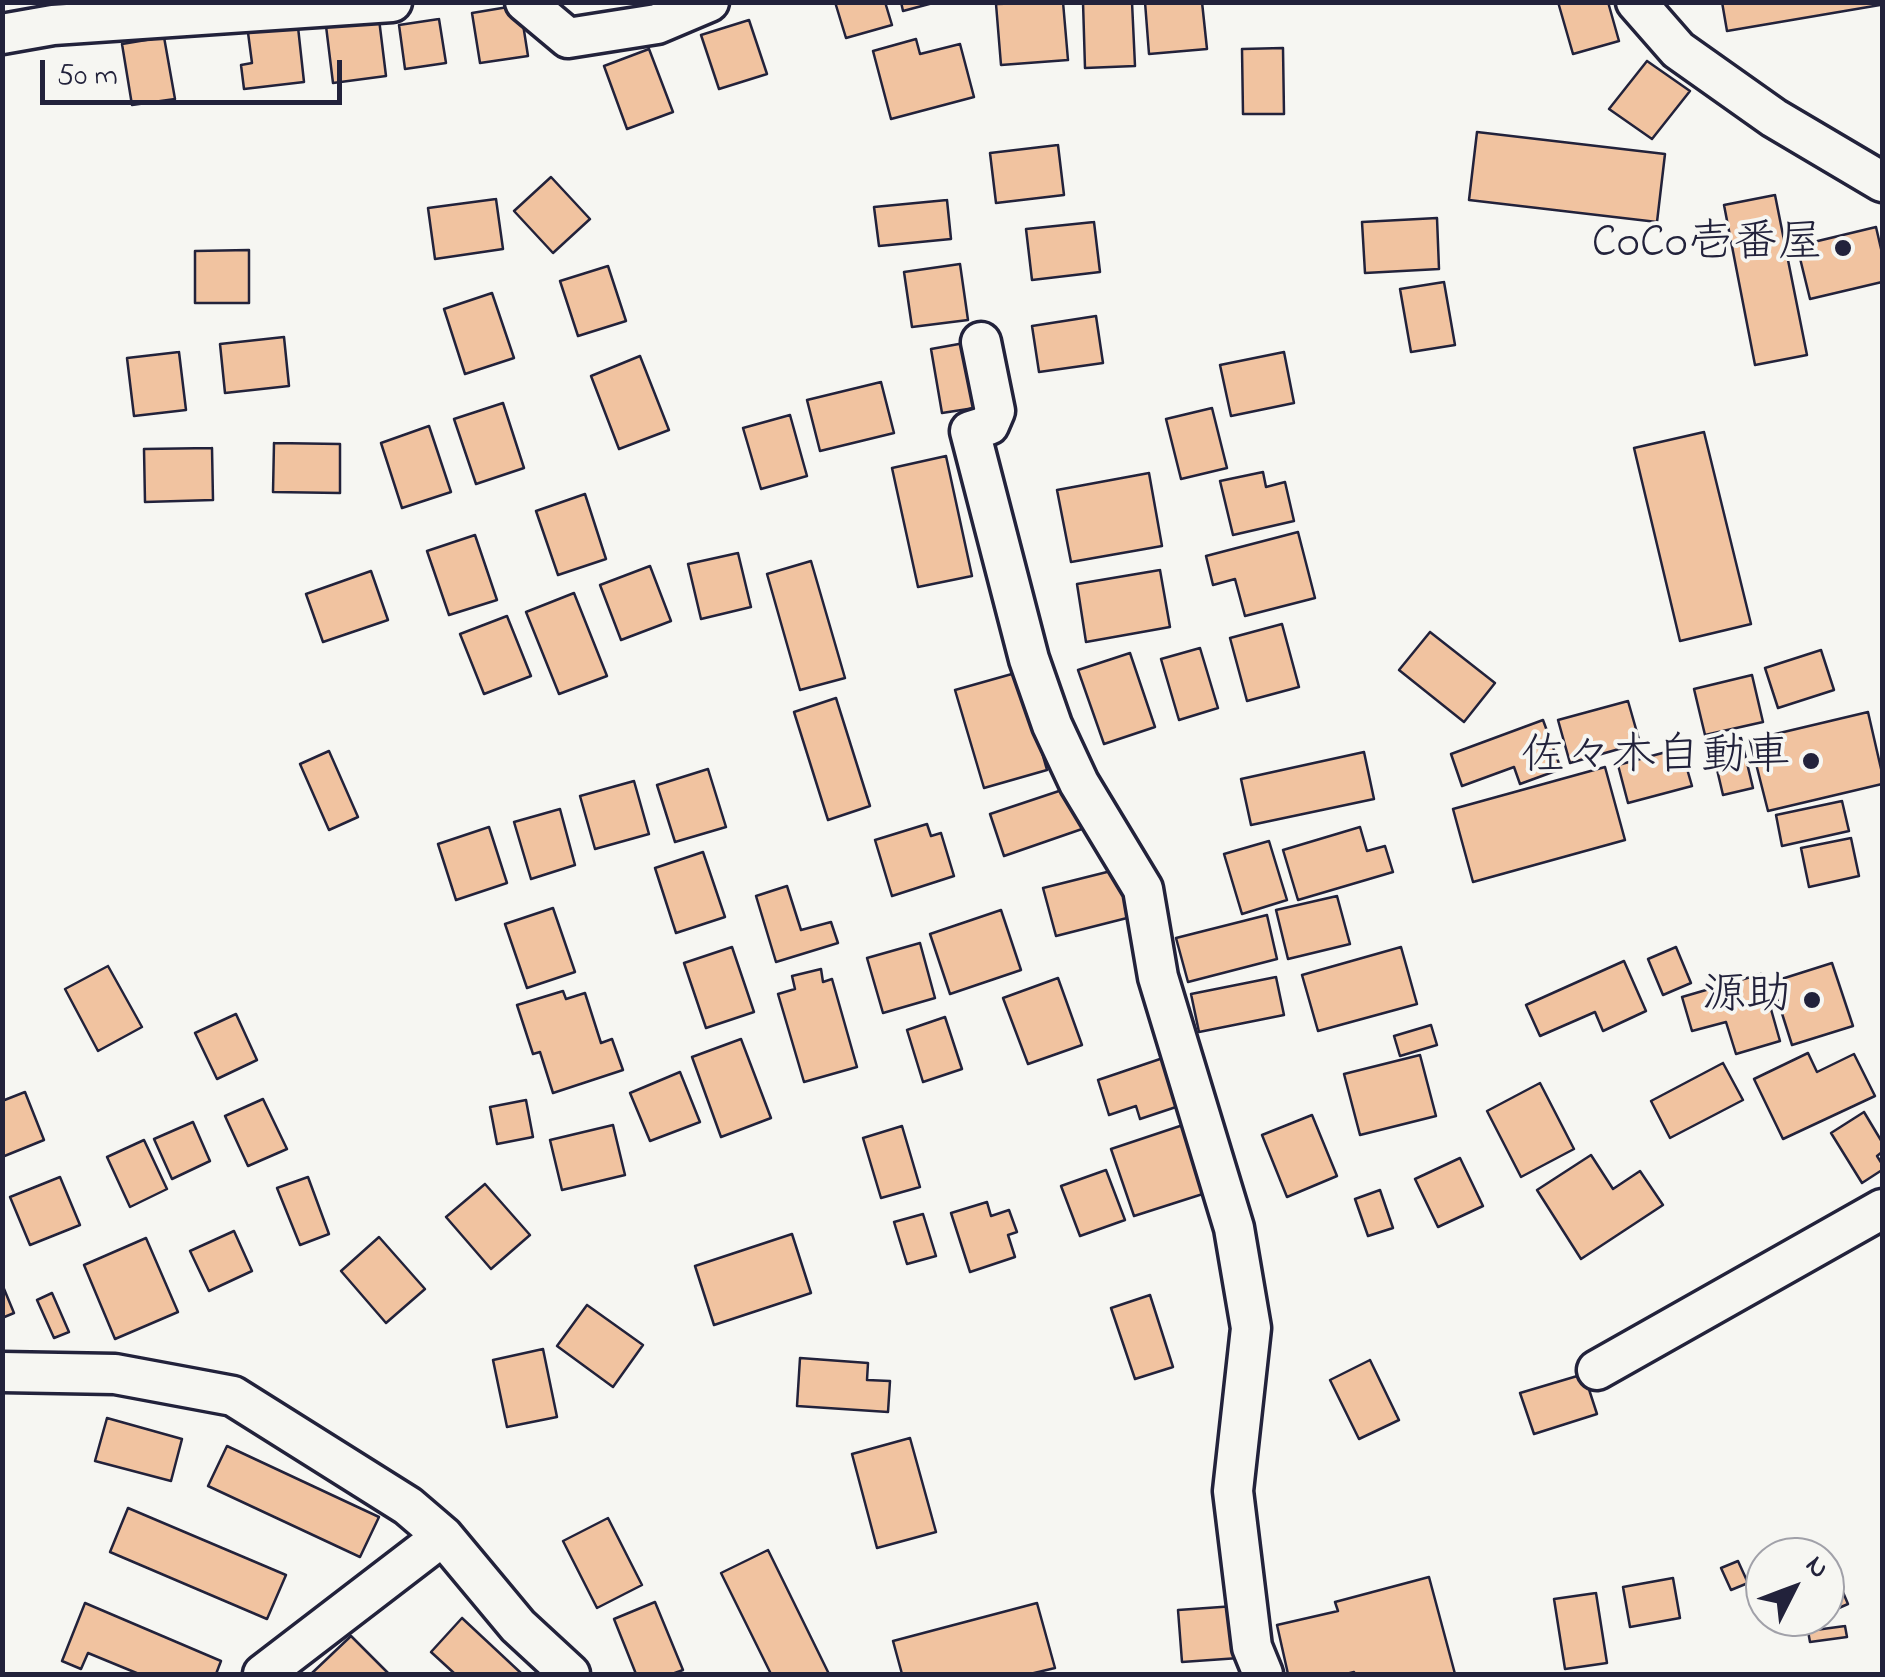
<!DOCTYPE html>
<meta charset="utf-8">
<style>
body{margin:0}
#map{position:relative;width:1885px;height:1677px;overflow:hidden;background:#f6f6f2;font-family:"Indie Flower",sans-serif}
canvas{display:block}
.frame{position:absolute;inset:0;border:5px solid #22223b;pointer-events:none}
.north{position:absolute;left:1745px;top:1537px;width:100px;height:100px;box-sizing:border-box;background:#f6f6f2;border:2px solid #a1a1a9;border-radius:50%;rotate:48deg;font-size:28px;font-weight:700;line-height:40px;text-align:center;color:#22223b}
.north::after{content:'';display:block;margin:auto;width:35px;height:45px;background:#22223b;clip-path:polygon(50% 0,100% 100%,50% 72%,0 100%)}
.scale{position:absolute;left:40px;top:60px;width:302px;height:45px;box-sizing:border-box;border:5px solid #22223b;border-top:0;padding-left:12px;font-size:30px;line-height:35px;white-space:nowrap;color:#22223b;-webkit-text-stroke:8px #f6f6f2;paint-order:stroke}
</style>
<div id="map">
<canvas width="1885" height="1677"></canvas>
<div class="frame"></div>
<div class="north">N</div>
<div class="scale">50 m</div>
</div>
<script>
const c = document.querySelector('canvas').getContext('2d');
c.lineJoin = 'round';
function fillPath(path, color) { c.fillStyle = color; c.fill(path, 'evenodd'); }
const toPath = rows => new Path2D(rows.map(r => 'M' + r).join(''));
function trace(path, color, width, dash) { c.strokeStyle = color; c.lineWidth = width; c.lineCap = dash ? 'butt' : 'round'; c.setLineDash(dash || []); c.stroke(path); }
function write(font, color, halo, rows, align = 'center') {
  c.font = font + ' "Indie Flower","Klee One",sans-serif'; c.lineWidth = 8; c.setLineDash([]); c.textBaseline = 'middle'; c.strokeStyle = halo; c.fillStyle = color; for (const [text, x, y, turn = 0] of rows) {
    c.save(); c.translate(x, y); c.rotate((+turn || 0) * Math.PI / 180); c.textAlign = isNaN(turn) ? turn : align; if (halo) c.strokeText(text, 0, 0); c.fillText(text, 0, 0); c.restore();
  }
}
const building = toPath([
 [835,2,885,2,892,25,846,38,835,2],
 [901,2,933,2,933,3,903,11,901,2],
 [1063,2,1068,60,1001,65,996,4,1063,2],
 [1083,2,1132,2,1135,66,1085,68,1083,2],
 [1145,2,1202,2,1207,49,1149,54,1145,2],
 [1558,2,1608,2,1619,41,1573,54,1558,2],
 [1722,2,1880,2,1880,5,1727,31,1722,2],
 [520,5,528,56,480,63,472,13,520,5],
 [379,19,386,76,333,83,326,26,379,19],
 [439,19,446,63,405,69,399,25,439,19],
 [749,20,767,74,719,89,701,35,749,20],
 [247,25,298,27,304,82,244,89,241,65,252,63,247,25],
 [164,37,175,99,132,105,122,44,164,37],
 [916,39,920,54,960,44,974,97,891,119,873,51,916,39],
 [1283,48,1284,114,1243,114,1242,49,1283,48],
 [649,49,673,112,627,129,604,66,649,49],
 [1647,61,1690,91,1652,139,1609,109,1647,61],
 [1477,132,1665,154,1657,222,1469,200,1477,132],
 [1058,145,1064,195,996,203,990,153,1058,145],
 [551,177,590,219,553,253,514,211,551,177],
 [1775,195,1807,355,1755,365,1724,205,1775,195],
 [496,199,503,249,435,259,428,208,496,199],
 [947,200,951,239,879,246,874,207,947,200],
 [1437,218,1439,269,1365,273,1362,222,1437,218],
 [1094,222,1100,272,1032,280,1026,229,1094,222],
 [1876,227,1882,253,1882,282,1810,299,1797,246,1876,227],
 [249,250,249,303,195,303,195,251,249,250],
 [960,264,968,320,912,327,904,272,960,264],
 [608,266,626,321,578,336,560,281,608,266],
 [1444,282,1455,345,1411,352,1400,289,1444,282],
 [492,293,514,358,465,374,444,309,492,293],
 [1096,316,1103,363,1039,372,1032,326,1096,316],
 [284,337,289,386,225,393,220,344,284,337],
 [970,342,981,407,942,413,931,349,970,342],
 [179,352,186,410,134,416,127,358,179,352],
 [1284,352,1294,403,1231,416,1220,365,1284,352],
 [640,356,669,430,619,449,591,376,640,356],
 [881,382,894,433,820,451,807,400,881,382],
 [503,403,524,468,476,484,454,419,503,403],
 [1212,408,1227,468,1181,479,1166,419,1212,408],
 [790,415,807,476,761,489,743,428,790,415],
 [429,426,451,492,402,508,381,443,429,426],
 [1704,432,1751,624,1680,641,1634,448,1704,432],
 [274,443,340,444,340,493,273,492,274,443],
 [212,448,213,500,145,502,144,449,212,448],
 [946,456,972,576,918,587,892,468,946,456],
 [1263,472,1266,487,1285,482,1294,521,1233,535,1220,481,1263,472],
 [1149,473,1162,546,1071,562,1057,490,1149,473],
 [585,494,606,559,558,575,536,511,585,494],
 [1298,532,1315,598,1245,616,1235,579,1213,585,1206,556,1298,532],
 [475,535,497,600,449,615,427,551,475,535],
 [738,553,751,607,701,619,688,564,738,553],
 [811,561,845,678,800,690,767,574,811,561],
 [650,566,671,621,621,640,600,585,650,566],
 [1160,570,1170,627,1086,642,1077,584,1160,570],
 [371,571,388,620,323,642,306,594,371,571],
 [574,593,607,676,559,694,526,612,574,593],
 [507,616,531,676,484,694,460,634,507,616],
 [1282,624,1299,687,1247,701,1230,638,1282,624],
 [1430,632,1495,683,1464,722,1399,670,1430,632],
 [1200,648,1218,708,1179,720,1161,659,1200,648],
 [1821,650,1834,690,1778,708,1765,668,1821,650],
 [1130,653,1155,727,1104,744,1078,670,1130,653],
 [1019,672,1047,770,984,788,955,690,1019,672],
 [1752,675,1763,722,1705,735,1694,689,1752,675],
 [836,698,870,806,828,820,794,712,836,698],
 [1628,701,1640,743,1570,763,1558,720,1628,701],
 [1868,712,1882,773,1882,784,1768,811,1750,740,1868,712],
 [1543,720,1561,769,1520,784,1514,767,1462,786,1451,754,1543,720],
 [1741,738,1753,788,1723,795,1711,744,1741,738],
 [1681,748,1692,786,1628,803,1618,765,1681,748],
 [329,751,358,817,329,830,300,764,329,751],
 [1364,752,1374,799,1251,825,1241,779,1364,752],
 [1605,767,1625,840,1473,882,1453,809,1605,767],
 [708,769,726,827,675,842,657,785,708,769],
 [634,781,649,834,595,849,580,796,634,781],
 [1068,788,1082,829,1004,856,990,814,1068,788],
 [1842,801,1849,831,1782,846,1776,815,1842,801],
 [560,809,575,865,531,879,514,822,560,809],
 [927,824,931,836,941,833,954,876,892,896,875,840,927,824],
 [489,827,507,883,456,900,438,844,489,827],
 [1360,827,1367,851,1385,846,1393,872,1298,900,1283,850,1360,827],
 [1851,838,1859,876,1809,887,1801,848,1851,838],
 [1269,841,1287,900,1242,914,1224,854,1269,841],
 [703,852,725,917,676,933,655,868,703,852],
 [1119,869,1131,917,1056,936,1043,888,1119,869],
 [787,886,801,930,831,922,838,943,776,962,756,896,787,886],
 [1337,896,1350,944,1288,959,1276,910,1337,896],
 [553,908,575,972,527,988,505,924,553,908],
 [1001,910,1021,970,950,994,930,934,1001,910],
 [1267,915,1277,959,1188,982,1176,938,1267,915],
 [920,943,935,998,883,1013,867,958,920,943],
 [732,947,754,1012,706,1028,684,963,732,947],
 [1401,947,1417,1004,1318,1031,1302,975,1401,947],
 [1676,947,1691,983,1663,995,1648,959,1676,947],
 [1624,961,1646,1011,1603,1031,1595,1012,1540,1036,1526,1005,1624,961],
 [1832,963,1853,1026,1792,1045,1772,982,1832,963],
 [108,966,142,1027,98,1051,65,989,108,966],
 [821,969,823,982,832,979,857,1067,804,1082,778,994,795,989,792,976,821,969],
 [1761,974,1780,1041,1736,1054,1726,1022,1692,1031,1682,997,1761,974],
 [1276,977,1284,1015,1199,1032,1191,994,1276,977],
 [1058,978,1082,1045,1028,1064,1003,998,1058,978],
 [563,991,566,999,585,993,601,1043,612,1039,623,1070,553,1093,540,1052,533,1054,517,1005,563,991],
 [236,1014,257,1060,217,1079,195,1033,236,1014],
 [945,1017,962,1069,923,1082,907,1030,945,1017],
 [1431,1025,1437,1045,1400,1056,1394,1036,1431,1025],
 [741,1039,771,1118,721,1137,692,1057,741,1039],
 [1808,1053,1817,1072,1854,1054,1875,1096,1783,1139,1754,1079,1808,1053],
 [1420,1055,1436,1116,1360,1135,1344,1074,1420,1055],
 [1163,1058,1179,1106,1140,1119,1136,1106,1109,1115,1098,1080,1163,1058],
 [1723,1063,1743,1100,1670,1138,1651,1101,1723,1063],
 [680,1072,700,1122,650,1141,630,1093,680,1072],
 [1540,1083,1574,1149,1521,1177,1487,1111,1540,1083],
 [25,1092,44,1140,2,1157,2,1101,25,1092],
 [263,1099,287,1149,248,1166,225,1116,263,1099],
 [526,1100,533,1137,497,1144,490,1107,526,1100],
 [1864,1112,1882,1142,1882,1152,1877,1156,1882,1164,1882,1170,1862,1183,1831,1133,1864,1112],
 [1312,1115,1337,1176,1287,1197,1262,1135,1312,1115],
 [193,1122,210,1161,172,1179,154,1139,193,1122],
 [1186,1124,1209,1192,1134,1216,1111,1149,1186,1124],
 [613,1125,625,1175,562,1190,550,1140,613,1125],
 [902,1126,920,1187,881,1198,863,1138,902,1126],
 [144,1140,167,1189,130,1207,107,1157,144,1140],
 [1591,1155,1613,1189,1640,1171,1663,1205,1581,1259,1537,1190,1591,1155],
 [1460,1158,1483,1206,1438,1227,1415,1179,1460,1158],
 [1106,1170,1125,1220,1080,1236,1061,1186,1106,1170],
 [60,1177,80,1225,30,1245,10,1197,60,1177],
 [308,1177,329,1234,300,1245,277,1188,308,1177],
 [485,1184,530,1235,491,1269,446,1217,485,1184],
 [1380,1190,1393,1228,1368,1236,1355,1199,1380,1190],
 [987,1202,991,1216,1009,1210,1017,1232,1008,1235,1015,1257,970,1272,951,1213,987,1202],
 [923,1214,936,1256,907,1264,894,1222,923,1214],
 [234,1231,252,1271,209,1291,190,1251,234,1231],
 [792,1234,811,1293,714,1325,695,1266,792,1234],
 [379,1237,425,1289,386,1323,341,1271,379,1237],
 [146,1238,178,1312,115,1339,84,1265,146,1238],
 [2,1284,14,1313,2,1318,2,1284],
 [52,1293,69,1332,54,1338,37,1300,52,1293],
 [1150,1295,1173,1367,1135,1379,1111,1308,1150,1295],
 [587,1305,643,1345,613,1387,557,1346,587,1305],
 [543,1349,557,1417,507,1427,493,1360,543,1349],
 [800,1358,868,1363,867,1380,890,1381,888,1412,797,1406,800,1358],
 [1370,1360,1399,1420,1359,1439,1330,1380,1370,1360],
 [1584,1374,1597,1414,1534,1434,1520,1393,1584,1374],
 [107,1418,182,1439,171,1481,95,1461,107,1418],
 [910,1438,936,1532,877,1548,852,1454,910,1438],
 [227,1446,379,1517,360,1557,208,1486,227,1446],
 [128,1508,286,1575,267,1619,110,1552,128,1508],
 [608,1518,642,1585,597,1608,563,1541,608,1518],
 [768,1550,829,1674,771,1674,721,1573,768,1550],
 [1738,1561,1748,1583,1731,1590,1721,1568,1738,1561],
 [1831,1564,1848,1604,1825,1614,1825,1566,1831,1564],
 [1429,1577,1455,1674,1355,1674,1354,1672,1346,1674,1288,1674,1277,1625,1338,1611,1335,1602,1429,1577],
 [1673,1578,1680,1618,1630,1627,1623,1587,1673,1578],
 [1596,1593,1607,1663,1565,1669,1554,1599,1596,1593],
 [655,1602,683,1670,672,1674,636,1674,614,1619,655,1602],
 [85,1603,221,1661,216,1674,139,1674,88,1653,81,1669,62,1661,85,1603],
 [1037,1603,1055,1668,1030,1674,902,1674,893,1641,1037,1603],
 [1235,1606,1239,1658,1182,1662,1178,1610,1235,1606],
 [1784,1617,1817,1617,1789,1629,1784,1617],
 [462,1618,522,1674,455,1674,431,1652,462,1618],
 [1845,1626,1847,1637,1810,1642,1808,1631,1845,1626],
 [351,1636,389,1674,311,1674,351,1636]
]);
fillPath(building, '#f1c3a0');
trace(building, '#22223b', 2.5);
const street = toPath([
 [525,2,568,38,657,24,709,2],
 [1636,2,1678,50,1774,118,1882,182],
 [2,34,53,25,392,2],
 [981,342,995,411,989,425,970,431,1029,659,1052,725,1079,783,1143,889,1158,977,1234,1228,1251,1328,1233,1491,1252,1647,1263,1674],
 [1597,1370,1882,1209],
 [2,1372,115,1374,233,1396,408,1506,443,1536,518,1626,570,1674],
 [263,1674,443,1536]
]);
trace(street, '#22223b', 45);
trace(street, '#f6f6f2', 38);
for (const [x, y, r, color] of [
 [1843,248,10,"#22223b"],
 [1811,761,10,"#22223b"],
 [1812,1000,10,"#22223b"]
]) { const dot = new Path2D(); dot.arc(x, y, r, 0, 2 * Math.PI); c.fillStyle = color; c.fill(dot); trace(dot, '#f6f6f2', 4); }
write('45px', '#22223b', '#f6f6f2', [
 ["CoCo壱番屋",1823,248],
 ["佐々木自動車",1791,761],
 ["源助",1792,1000]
], 'right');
</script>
